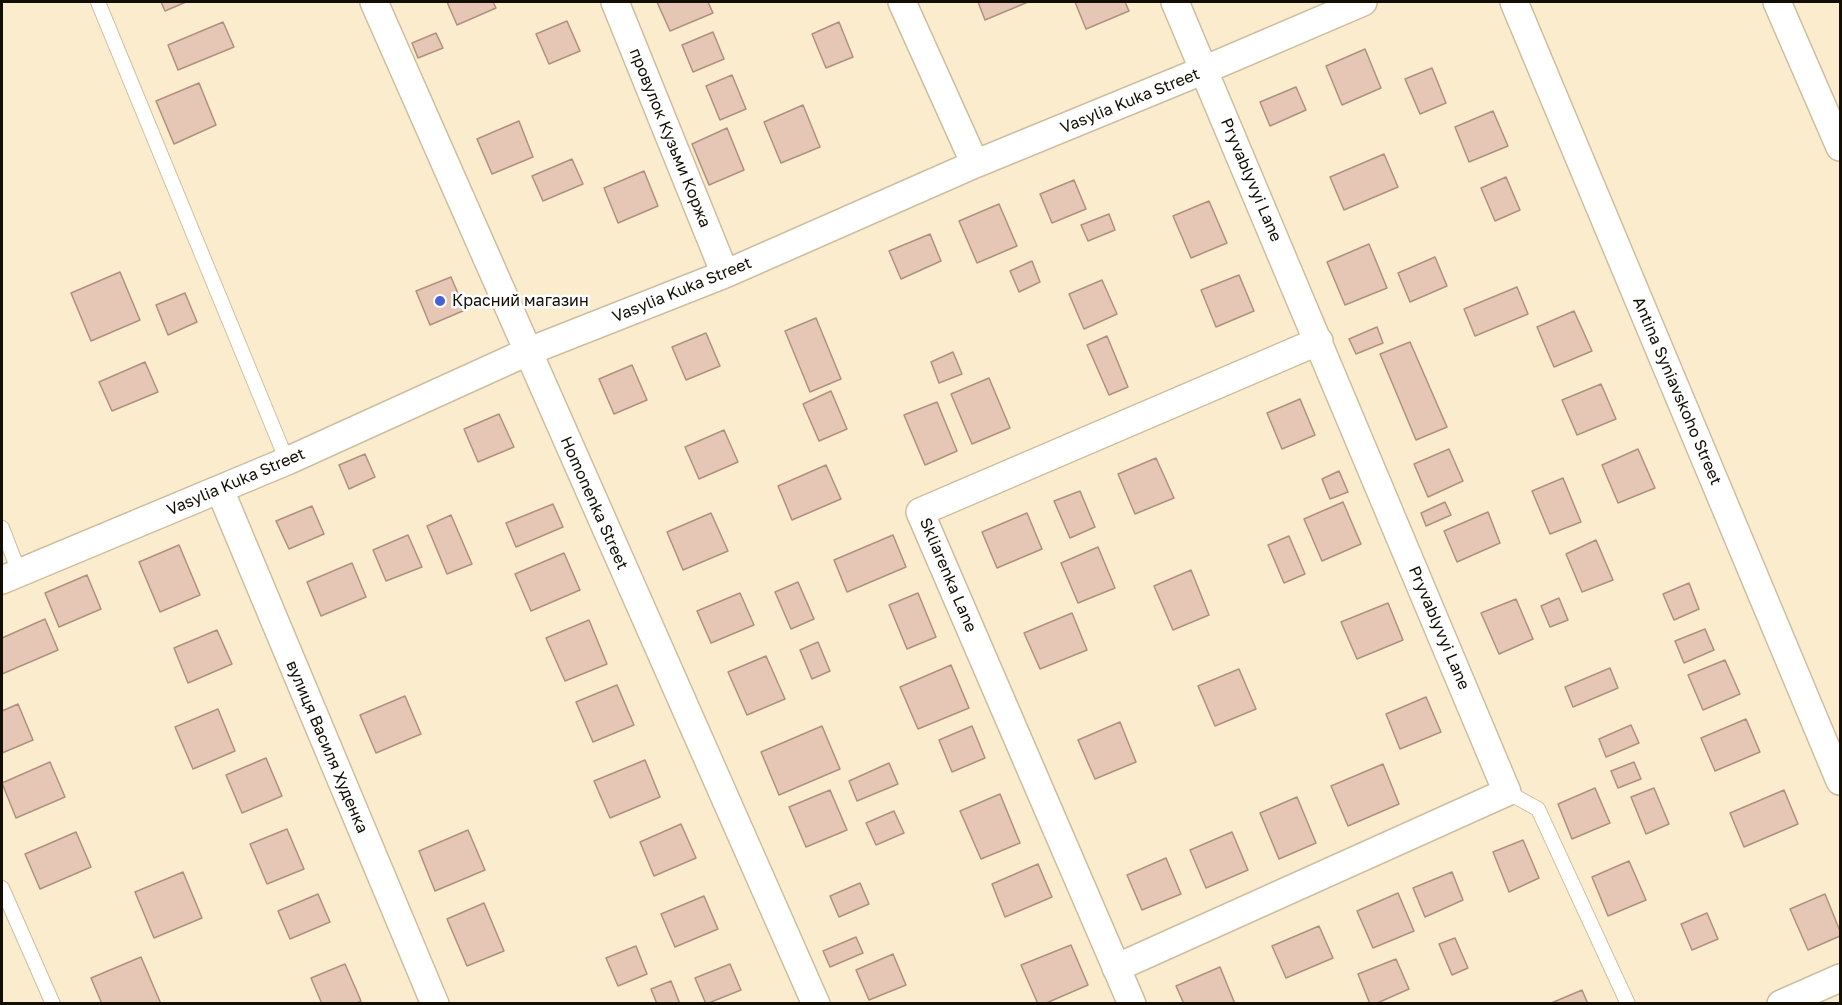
<!DOCTYPE html>
<meta charset="utf-8">
<style>
body{margin:0}
#map{position:relative;width:1842px;height:1005px;overflow:hidden;background:#fbeccd;font-family:"Golos Text",sans-serif}
canvas{display:block}
.frame{position:absolute;inset:0;border:3px solid #130e04;pointer-events:none}
</style>
<div id="map">
<canvas width="1842" height="1005"></canvas>
<div class="frame"></div>
</div>
<script>
const c = document.querySelector('canvas').getContext('2d');
c.lineJoin = 'round';
function fillPath(path, color) { c.fillStyle = color; c.fill(path, 'evenodd'); }
const toPath = rows => new Path2D(rows.map(r => 'M' + r).join(''));
function trace(path, color, width, dash) { c.strokeStyle = color; c.lineWidth = width; c.lineCap = dash ? 'butt' : 'round'; c.setLineDash(dash || []); c.stroke(path); }
function write(font, color, halo, rows, align = 'center') {
  c.font = font + ' "Golos Text",sans-serif'; c.lineWidth = 5; c.setLineDash([]); c.textBaseline = 'middle'; c.strokeStyle = halo; c.fillStyle = color; for (const [text, x, y, turn = 0] of rows) {
    c.save(); c.translate(x, y); c.rotate((+turn || 0) * Math.PI / 180); c.textAlign = isNaN(turn) ? turn : align; if (halo) c.strokeText(text, 0, 0); c.fillText(text, 0, 0); c.restore();
  }
}
const building = toPath([
 [161,2,186,2,165,11,161,2],
 [447,2,493,2,496,8,457,25,447,2],
 [657,2,708,2,713,13,670,31,657,2],
 [978,2,1028,2,985,20,978,2],
 [1075,2,1125,2,1129,11,1086,29,1075,2],
 [567,21,580,51,549,64,536,34,567,21],
 [223,22,234,47,178,70,168,45,223,22],
 [839,22,853,57,826,68,812,34,839,22],
 [713,32,724,59,693,72,682,45,713,32],
 [436,33,443,48,418,58,412,43,436,33],
 [1365,49,1381,88,1342,105,1326,66,1365,49],
 [1432,68,1446,103,1420,114,1405,79,1432,68],
 [732,75,746,109,720,120,706,86,732,75],
 [199,83,216,125,174,144,156,101,199,83],
 [1296,87,1306,110,1270,126,1260,102,1296,87],
 [803,105,820,147,781,163,764,122,803,105],
 [1493,111,1508,146,1469,162,1455,127,1493,111],
 [519,121,533,157,492,174,477,139,519,121],
 [727,128,744,170,709,185,692,144,727,128],
 [1384,154,1398,187,1344,210,1330,177,1384,154],
 [572,159,583,184,543,201,532,176,572,159],
 [644,171,658,206,618,223,604,188,644,171],
 [1506,177,1520,210,1495,221,1481,188,1506,177],
 [1074,180,1086,209,1052,223,1040,194,1074,180],
 [1209,201,1227,243,1191,258,1173,216,1209,201],
 [999,204,1017,246,977,263,959,221,999,204],
 [1109,214,1115,230,1088,241,1081,225,1109,214],
 [930,234,941,261,901,279,889,251,930,234],
 [1369,244,1387,288,1345,305,1327,262,1369,244],
 [1435,257,1447,286,1410,302,1398,273,1435,257],
 [1032,261,1040,282,1019,292,1010,271,1032,261],
 [120,272,140,320,91,341,71,293,120,272],
 [1239,275,1254,311,1216,327,1201,290,1239,275],
 [451,277,465,310,430,325,416,291,451,277],
 [1102,280,1117,314,1084,329,1069,294,1102,280],
 [1517,287,1528,314,1475,336,1464,309,1517,287],
 [185,293,197,322,168,335,156,305,185,293],
 [1574,311,1592,351,1554,367,1537,327,1574,311],
 [816,318,841,379,810,392,785,331,816,318],
 [1377,327,1383,343,1356,354,1349,339,1377,327],
 [706,333,720,366,686,380,672,347,706,333],
 [1107,336,1128,387,1109,395,1087,345,1107,336],
 [1410,342,1447,427,1416,440,1380,354,1410,342],
 [953,352,962,374,939,383,931,362,953,352],
 [145,362,158,392,112,411,99,382,145,362],
 [632,365,647,400,614,414,599,379,632,365],
 [989,378,1010,428,972,444,951,394,989,378],
 [1601,384,1616,419,1577,435,1562,400,1601,384],
 [831,391,847,429,819,441,803,404,831,391],
 [1300,399,1315,435,1282,449,1267,413,1300,399],
 [937,402,957,451,925,465,904,415,937,402],
 [499,414,514,447,478,462,464,429,499,414],
 [724,430,738,462,699,479,685,447,724,430],
 [1449,449,1463,481,1428,497,1414,464,1449,449],
 [1638,449,1655,488,1618,503,1602,465,1638,449],
 [365,454,375,477,349,489,339,465,365,454],
 [1156,458,1174,498,1135,514,1118,474,1156,458],
 [826,465,841,499,792,520,778,486,826,465],
 [1339,471,1348,492,1330,499,1322,479,1339,471],
 [1563,478,1581,522,1550,534,1532,491,1563,478],
 [1080,491,1095,527,1070,538,1054,501,1080,491],
 [1343,502,1361,544,1322,561,1304,519,1343,502],
 [1445,502,1451,515,1426,526,1421,513,1445,502],
 [553,504,563,527,516,547,506,523,553,504],
 [312,506,324,534,289,549,276,521,312,506],
 [1488,512,1500,543,1457,562,1444,531,1488,512],
 [711,513,728,551,683,570,667,532,711,513],
 [1027,513,1042,549,997,568,982,532,1027,513],
 [451,515,472,564,447,574,427,526,451,515],
 [408,535,422,567,386,581,373,550,408,535],
 [893,535,906,567,847,592,834,560,893,535],
 [1289,536,1305,574,1284,583,1268,545,1289,536],
 [1596,540,1613,580,1582,592,1566,554,1596,540],
 [179,545,200,595,160,612,139,562,179,545],
 [1098,547,1115,588,1078,603,1061,563,1098,547],
 [564,553,580,590,531,611,515,574,564,553],
 [352,563,366,597,321,616,307,582,352,563],
 [1191,570,1209,615,1173,630,1154,586,1191,570],
 [87,575,101,609,59,627,45,593,87,575],
 [798,582,814,619,791,629,775,592,798,582],
 [1689,583,1699,609,1674,620,1663,594,1689,583],
 [740,593,754,625,711,643,697,611,740,593],
 [918,593,936,637,907,649,889,605,918,593],
 [1559,598,1568,620,1550,627,1541,606,1559,598],
 [1516,599,1533,639,1499,654,1481,613,1516,599],
 [1388,603,1403,640,1357,659,1341,622,1388,603],
 [1072,613,1087,650,1040,669,1024,633,1072,613],
 [45,619,58,650,2,674,2,638,45,619],
 [589,620,607,664,565,681,546,638,589,620],
 [1705,629,1714,650,1684,663,1675,641,1705,629],
 [217,630,232,664,188,683,174,648,217,630],
 [818,642,830,671,812,679,800,650,818,642],
 [766,656,785,699,747,715,728,672,766,656],
 [1725,660,1740,694,1703,710,1688,675,1725,660],
 [951,665,969,708,918,729,900,687,951,665],
 [1610,668,1618,688,1573,707,1565,687,1610,668],
 [1239,669,1256,709,1215,726,1198,686,1239,669],
 [617,685,634,725,593,742,576,702,617,685],
 [405,696,421,734,376,753,360,715,405,696],
 [1426,697,1441,732,1400,749,1386,714,1426,697],
 [18,704,33,740,2,753,2,711,18,704],
 [218,709,235,751,193,769,175,727,218,709],
 [1746,719,1760,752,1715,771,1701,738,1746,719],
 [1120,722,1136,762,1095,779,1078,740,1120,722],
 [1631,725,1639,743,1606,757,1599,739,1631,725],
 [822,726,840,769,779,795,761,752,822,726],
 [972,726,985,758,952,772,939,740,972,726],
 [266,758,282,796,242,813,226,775,266,758],
 [645,760,660,797,610,818,594,781,645,760],
 [50,762,65,797,16,818,2,783,50,762],
 [1634,762,1641,779,1618,788,1611,771,1634,762],
 [889,763,898,784,857,801,849,781,889,763],
 [1383,764,1399,804,1348,826,1331,786,1383,764],
 [1595,788,1610,823,1572,839,1558,804,1595,788],
 [1654,788,1669,824,1646,834,1631,797,1654,788],
 [830,790,847,830,806,847,789,807,830,790],
 [1784,790,1798,824,1744,847,1730,813,1784,790],
 [1000,794,1020,843,981,859,960,811,1000,794],
 [1297,797,1316,843,1279,859,1260,813,1297,797],
 [894,811,904,833,876,845,866,823,894,811],
 [681,824,696,858,654,876,640,842,681,824],
 [287,829,304,869,267,884,250,844,287,829],
 [468,830,485,870,435,891,419,851,468,830],
 [76,832,91,867,40,889,25,854,76,832],
 [1232,832,1248,870,1206,888,1190,850,1232,832],
 [1523,840,1539,878,1509,892,1493,852,1523,840],
 [1166,858,1181,894,1142,910,1127,875,1166,858],
 [1629,861,1646,900,1608,916,1592,877,1629,861],
 [1038,864,1052,897,1005,917,992,884,1038,864],
 [183,872,202,918,154,938,135,892,183,872],
 [1452,872,1463,900,1425,917,1413,888,1452,872],
 [860,883,869,904,839,917,830,896,860,883],
 [1398,893,1414,931,1373,948,1357,911,1398,893],
 [318,894,330,922,290,939,278,911,318,894],
 [1825,894,1840,931,1840,936,1808,950,1790,909,1825,894],
 [704,896,718,929,675,947,661,914,704,896],
 [484,903,504,951,467,966,447,919,484,903],
 [1707,913,1718,939,1692,950,1681,924,1707,913],
 [1319,926,1333,958,1286,978,1272,946,1319,926],
 [856,937,863,953,830,967,823,951,856,937],
 [1455,938,1468,968,1452,975,1439,944,1455,938],
 [1071,945,1088,985,1044,1004,1038,1004,1021,965,1071,945],
 [636,946,647,974,618,986,606,958,636,946],
 [893,954,906,985,869,1000,856,970,893,954],
 [141,957,161,1004,102,1004,91,978,141,957],
 [1396,959,1409,989,1375,1004,1370,1004,1358,974,1396,959],
 [345,964,361,1001,354,1004,322,1004,311,978,345,964],
 [730,964,741,990,706,1004,695,978,730,964],
 [1220,967,1235,1004,1184,1004,1176,986,1220,967],
 [671,981,680,1004,657,1004,651,989,671,981],
 [1582,990,1588,1004,1549,1004,1582,990]
]);
fillPath(building, '#e6c6b4');
trace(building, '#af9180', 1.5);
const lane = toPath([
 [98,2,287,461],
 [2,528,19,572],
 [1507,792,1538,809,1628,1004],
 [2,888,53,1004]
]);
const street = toPath([
 [374,2,816,1004],
 [615,2,725,274],
 [902,2,975,164],
 [1514,2,1840,781],
 [1777,2,1840,147],
 [220,490,435,1004],
 [2,580,287,461,527,352,725,274,975,164,1204,70,1363,2],
 [1116,968,1507,792,1175,2],
 [1132,1004,920,512,1319,341],
 [1781,1004,1840,978]
]);
trace(lane, '#ccbea0', 16);
trace(street, '#ccbea0', 30);
trace(lane, '#fff', 14);
trace(street, '#fff', 27);
for (const [x, y, r, color] of [
 [440,301,6,"#4462d5"]
]) { const dot = new Path2D(); dot.arc(x, y, r, 0, 2 * Math.PI); c.fillStyle = color; c.fill(dot); trace(dot, '#fff', 2); }
write('16px', '#130e04', '#fff', [
 ["Vasylia Kuka Street",1130,101,-22],
 ["провулок Кузьми Коржа",670,138,68],
 ["Pryvablyvyi Lane",1251,180,67],
 ["Vasylia Kuka Street",682,290,-22],
 ["Antina Syniavskoho Street",1677,391,67],
 ["Vasylia Kuka Street",236,482,-23],
 ["Homonenka Street",594,503,66],
 ["Skliarenka Lane",948,575,67],
 ["Pryvablyvyi Lane",1439,628,67],
 ["вулиця Василя Худенка",327,747,67]
]);
write('16px', '#130e04', '#fff', [
 ["Красний магазин",452,301]
], 'left');
</script>
